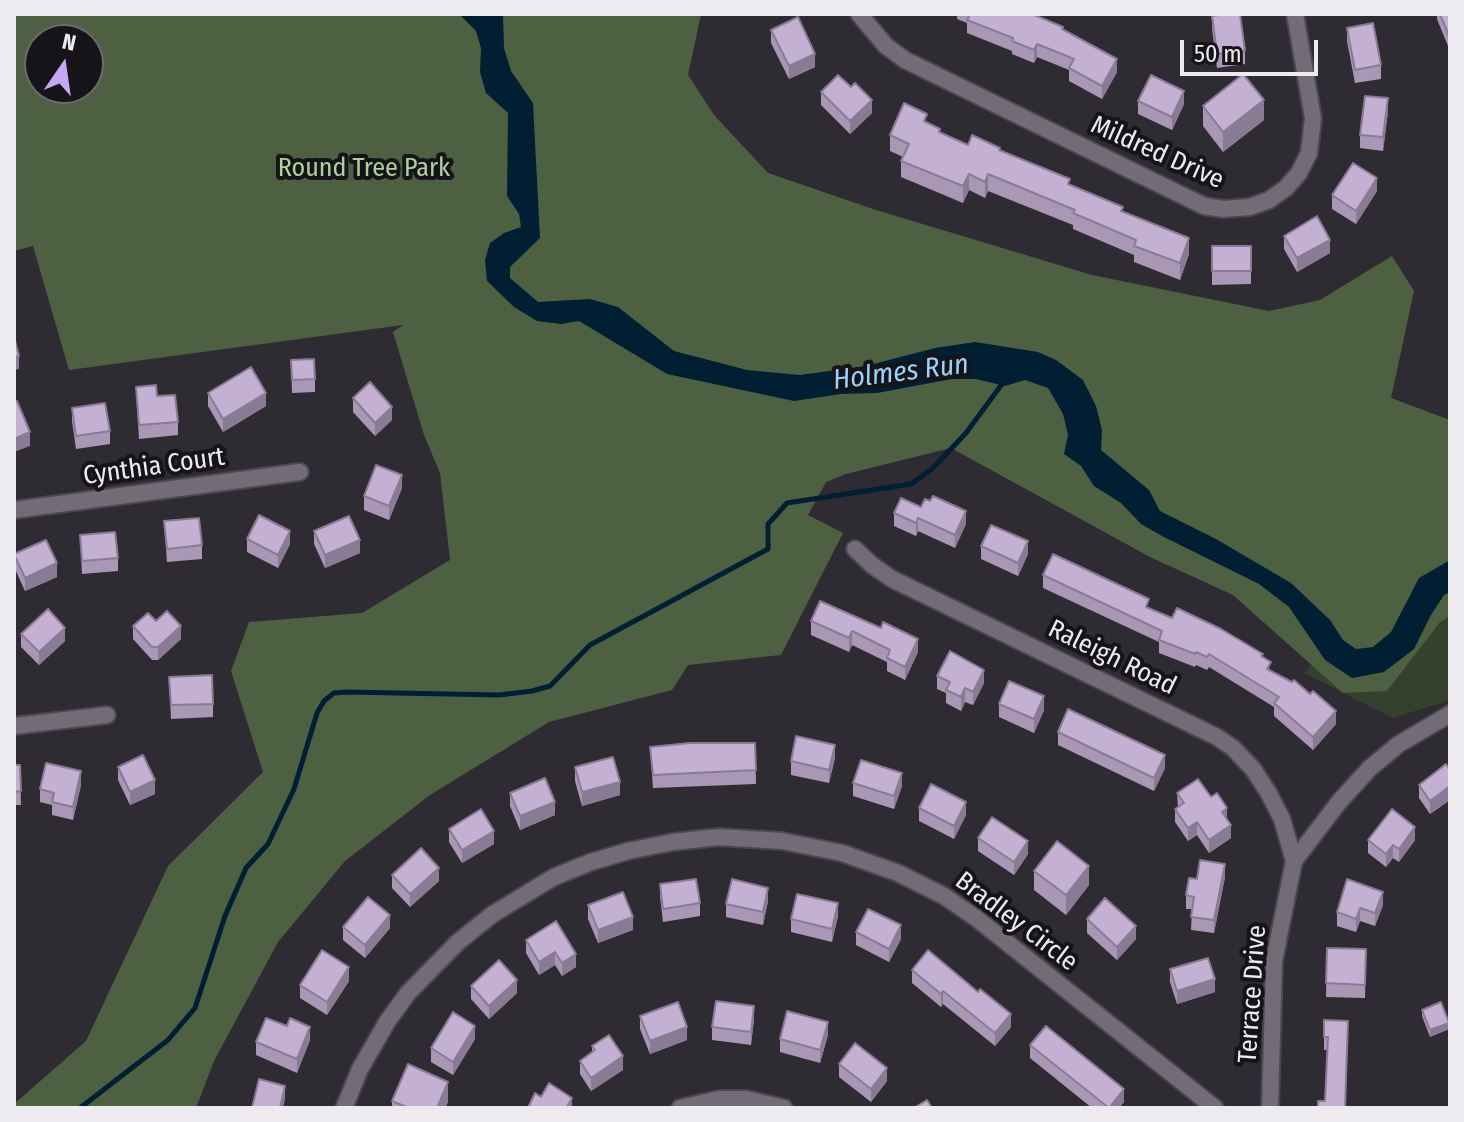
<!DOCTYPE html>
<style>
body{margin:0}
#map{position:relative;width:1464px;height:1122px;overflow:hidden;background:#2f2b33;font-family:"Fira Sans Condensed",sans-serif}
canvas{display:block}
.frame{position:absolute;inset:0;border:16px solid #eeebf0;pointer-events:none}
.north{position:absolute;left:24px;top:24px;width:80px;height:80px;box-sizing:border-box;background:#161418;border:2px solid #6c6a6e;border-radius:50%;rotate:13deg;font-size:22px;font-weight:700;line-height:32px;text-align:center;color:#eeebf0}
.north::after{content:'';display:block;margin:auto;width:28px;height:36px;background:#c4a7f1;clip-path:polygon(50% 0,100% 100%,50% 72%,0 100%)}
.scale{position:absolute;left:1180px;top:40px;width:138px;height:36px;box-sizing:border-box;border:4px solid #eeebf0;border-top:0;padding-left:10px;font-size:24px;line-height:28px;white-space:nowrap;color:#eeebf0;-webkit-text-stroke:6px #161418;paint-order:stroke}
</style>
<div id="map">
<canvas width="1464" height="1122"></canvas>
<div class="frame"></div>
<div class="north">N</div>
<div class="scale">50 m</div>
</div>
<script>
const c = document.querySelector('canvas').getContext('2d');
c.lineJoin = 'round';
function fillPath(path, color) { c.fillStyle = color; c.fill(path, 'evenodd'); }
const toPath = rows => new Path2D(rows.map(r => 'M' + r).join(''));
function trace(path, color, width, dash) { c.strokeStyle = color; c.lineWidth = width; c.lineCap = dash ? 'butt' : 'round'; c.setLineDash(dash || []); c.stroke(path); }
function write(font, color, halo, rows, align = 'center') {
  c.font = font + ' "Fira Sans Condensed",sans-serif'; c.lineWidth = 8; c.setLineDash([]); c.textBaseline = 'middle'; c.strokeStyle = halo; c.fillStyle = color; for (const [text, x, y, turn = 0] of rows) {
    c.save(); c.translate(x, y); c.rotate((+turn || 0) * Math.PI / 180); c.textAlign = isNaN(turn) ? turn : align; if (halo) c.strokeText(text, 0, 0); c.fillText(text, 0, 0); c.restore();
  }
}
fillPath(toPath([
 [1450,507,1450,700,1393,718,1304,673]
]), '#34422d');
fillPath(toPath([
 [14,14,701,14,688,75,714,115,768,173,876,210,1092,275,1269,311,1320,300,1392,256,1414,291,1391,398,1450,420,1450,616,1440,622,1387,691,1343,693,1233,595,1150,557,951,448,846,474,826,482,808,515,843,533,781,655,688,665,672,690,549,722,430,795,345,861,278,942,214,1061,196,1108,14,1108,14,1104,86,1041,168,866,263,772,231,671,249,622,362,613,450,560,440,473,424,435,393,332,403,325,69,370,33,246,14,251],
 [40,40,88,40,88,88,40,88]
]), '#4d6142');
fillPath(toPath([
 [459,14,503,15,504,48,511,71,533,103,540,238,510,267,510,278,538,302,590,299,618,307,674,351,747,370,800,375,866,366,935,348,975,342,1038,352,1056,360,1083,380,1096,406,1102,430,1101,450,1149,490,1160,511,1216,539,1291,583,1330,620,1343,640,1356,649,1373,647,1391,632,1419,578,1450,560,1450,592,1444,595,1431,615,1414,649,1384,672,1352,678,1325,660,1289,607,1259,584,1162,536,1141,524,1121,503,1094,486,1081,466,1064,454,1068,435,1063,414,1048,388,1025,380,1005,386,976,379,952,379,877,393,841,394,794,401,667,374,579,321,561,324,537,321,514,307,487,281,485,260,490,243,504,233,521,227,519,214,507,196,508,113,486,93,480,72,481,48,476,31]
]), '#001f32');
trace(toPath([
 [80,1108,168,1040,195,1008,225,916,246,868,268,844,294,789,317,713,324,701,334,693,347,692,499,695,532,691,550,686,590,645,768,549,768,524,787,503,911,484,932,469,966,433,1005,380]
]), '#001f32', 5);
const street = toPath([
 [859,14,886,46,905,60,1204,206,1223,209,1250,207,1269,200,1286,188,1299,173,1309,153,1313,118,1295,14],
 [14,510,300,472],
 [855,549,872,565,892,579,1217,737,1233,748,1253,769,1268,792,1282,819,1294,861],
 [14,726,107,715],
 [344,1108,360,1069,387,1022,408,993,458,942,493,914,554,877,591,862,628,851,673,842,719,837,782,841,842,853,898,873,944,896,976,918,1215,1108],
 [680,1108,719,1099,746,1099,784,1108],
 [1270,1108,1274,961,1294,861,1339,802,1370,768,1399,744,1450,714]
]);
trace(street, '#4b474e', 20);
trace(street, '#716c75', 16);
fillPath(toPath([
 [957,14,1032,14,1063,29,1117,72,1102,99,1069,81,1069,70,1037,57,1034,63,1012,54,1012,51,967,33,967,23,957,19],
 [1437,14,1450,14,1450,51,1437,19],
 [1212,16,1245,51,1245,64,1217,68,1212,29],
 [1347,28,1381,65,1381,79,1355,83,1347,41],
 [771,30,815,67,789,79,771,43],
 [821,92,872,113,850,134,821,105],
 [1138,101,1184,104,1172,130,1138,114],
 [1203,106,1264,120,1223,152,1203,126],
 [1388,112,1383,151,1360,148,1360,135],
 [927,123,940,132,968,145,1000,150,1123,212,1189,254,1180,280,1134,262,1134,255,1073,229,1073,225,988,191,985,198,969,190,963,203,901,177,901,161,903,157,890,151,890,135],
 [1377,191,1356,224,1332,209,1332,195],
 [1284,236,1330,253,1297,272,1284,249],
 [1212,246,1251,246,1251,284,1212,285],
 [291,360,315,379,315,392,292,393],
 [136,387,157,396,178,422,178,435,139,439],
 [208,393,266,406,223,432,208,406],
 [353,398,392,420,375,436,353,412],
 [72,408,110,431,110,444,76,449,72,421],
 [402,488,389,520,364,510,364,496],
 [921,507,966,524,955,548,918,531,916,536,894,526,894,513],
 [164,521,202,545,202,559,167,562],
 [314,531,360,553,325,568,314,544],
 [80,535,118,558,118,571,82,574],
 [247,539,290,544,278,568,247,552],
 [981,546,1028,554,1018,576,981,559],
 [14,554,57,577,25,591,14,567],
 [1043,575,1149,608,1263,657,1271,671,1336,724,1313,750,1274,716,1274,707,1209,667,1207,670,1196,665,1195,667,1159,653,1159,642,1043,588],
 [820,601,918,652,905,680,887,671,887,662,852,645,849,652,811,635,811,621],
 [156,621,181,639,158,660,152,660,133,639,133,626],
 [21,634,65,641,39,665,21,647],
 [937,676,984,683,973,705,965,702,961,711,946,703,946,693,937,689],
 [169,677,213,704,213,717,171,719],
 [999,704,1044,710,1034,733,999,717],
 [1058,732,1165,768,1154,791,1058,745],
 [755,743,756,784,653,788,650,747],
 [835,758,829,783,791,775,791,761],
 [14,765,20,765,21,805,14,805],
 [118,767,155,794,130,805,118,780],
 [575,767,620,795,582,806,575,781],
 [1450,770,1450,800,1430,814,1419,798,1419,785],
 [853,783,902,786,894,809,853,796],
 [81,785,73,820,52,815,52,805,40,802,40,789],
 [510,793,555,815,520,830,510,806],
 [1177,793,1227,820,1231,838,1209,853,1197,835,1188,841,1175,822,1175,809,1178,807],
 [919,808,966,815,954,839,919,821],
 [449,829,494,844,462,863,449,842],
 [978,838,1028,854,1014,875,978,851],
 [1368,840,1415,840,1399,862,1393,858,1386,867,1368,853],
 [1034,871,1089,885,1066,915,1034,890],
 [392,875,439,881,410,907,392,888],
 [1225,877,1214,933,1191,930,1192,909,1186,909,1186,895,1197,879],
 [1347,879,1383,905,1375,926,1360,921,1356,932,1337,926,1337,912],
 [660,884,700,903,700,916,663,922,660,897],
 [768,901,763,925,726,917,726,904],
 [588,905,633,930,598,943,588,919],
 [838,916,832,942,791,932,791,919],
 [1087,919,1136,939,1117,960,1087,933],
 [556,921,576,967,562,976,555,965,539,975,526,953,526,940],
 [343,927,390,928,365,958,343,940],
 [856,932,901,939,889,962,856,945],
 [1327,948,1366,949,1365,998,1326,997],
 [1170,969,1215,992,1177,1004,1170,982],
 [912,970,1011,1027,995,1046,943,1004,941,1007,912,983],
 [349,981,327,1015,300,998,300,985],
 [471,986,517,993,489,1019,471,999],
 [1422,1010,1449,1029,1430,1037,1422,1016],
 [640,1016,687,1040,650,1054,640,1029],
 [754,1019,751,1045,712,1040,712,1027],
 [1324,1020,1348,1021,1325,1101,1327,1050,1324,1050],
 [287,1026,310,1040,297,1073,256,1055,256,1042],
 [828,1035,820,1063,780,1052,780,1039],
 [475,1039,453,1075,431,1062,431,1048],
 [1030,1045,1124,1102,1119,1108,1092,1108,1030,1058],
 [592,1046,623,1070,591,1091,580,1074,580,1061,592,1052],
 [839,1064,887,1081,871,1102,839,1077],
 [392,1101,448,1102,445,1108,392,1108]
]), '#a997b5');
fillPath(toPath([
 [1037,44,1037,57,1034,63,1034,50],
 [815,54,815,67,789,79,789,66],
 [1117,59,1117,72,1102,99,1102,86],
 [1184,91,1184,104,1172,130,1172,117],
 [1388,98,1388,112,1383,151,1383,137],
 [872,100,872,113,850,134,850,121],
 [1264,100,1264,120,1223,152,1223,132],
 [969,174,969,190,963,203,963,186],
 [988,174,988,191,985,198,985,182],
 [1377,178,1377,191,1356,224,1356,211],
 [1189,238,1189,254,1180,280,1180,263],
 [1330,240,1330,253,1297,272,1297,258],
 [19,356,19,369,14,370,14,357],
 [266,393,266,406,223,432,223,419],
 [392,407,392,420,375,436,375,423],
 [30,432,30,446,14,452,14,439],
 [402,475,402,488,389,520,389,506],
 [966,511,966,524,955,548,955,535],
 [918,518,918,531,916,536,916,523],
 [290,531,290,544,278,568,278,555],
 [360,540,360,553,325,568,325,555],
 [1028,541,1028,554,1018,576,1018,563],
 [57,563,57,577,25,591,25,578],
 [181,626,181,639,158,660,158,647],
 [65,628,65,641,39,665,39,652],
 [852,631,852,645,849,652,849,638],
 [918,639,918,652,905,680,905,667],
 [984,670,984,683,973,705,973,692],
 [965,688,965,702,961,711,961,697],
 [1044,696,1044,710,1034,733,1034,719],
 [1336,711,1336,724,1313,750,1313,737],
 [835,745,835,758,829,783,829,770],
 [1165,755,1165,768,1154,791,1154,778],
 [81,771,81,785,73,820,73,807],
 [902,773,902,786,894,809,894,796],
 [155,780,155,794,130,805,130,792],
 [620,782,620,795,582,806,582,792],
 [1450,786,1450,800,1430,814,1430,801],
 [555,802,555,815,520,830,520,816],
 [966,802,966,815,954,839,954,826],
 [1227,808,1227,821,1222,812],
 [1197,822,1197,835,1188,841,1188,828],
 [1231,825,1231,838,1209,853,1209,840],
 [1415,827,1415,840,1399,862,1399,849],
 [494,831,494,844,462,863,462,850],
 [1028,841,1028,854,1014,875,1014,862],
 [1393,845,1393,858,1386,867,1386,854],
 [1225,864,1225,877,1214,933,1214,920],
 [1089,866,1089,885,1066,915,1066,895],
 [439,868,439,881,410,907,410,894],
 [768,888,768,901,763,925,763,912],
 [1383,892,1383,905,1375,926,1375,913],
 [838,903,838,916,832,942,832,929],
 [1360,908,1360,921,1356,932,1356,919],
 [390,915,390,928,365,958,365,945],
 [633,917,633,930,598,943,598,930],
 [901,925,901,939,889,962,889,949],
 [1136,926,1136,939,1117,960,1117,947],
 [555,952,555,965,539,975,539,962],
 [576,954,576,967,562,976,562,963],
 [349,967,349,981,327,1015,327,1002],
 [1215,979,1215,992,1177,1004,1177,991],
 [517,980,517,993,489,1019,489,1006],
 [943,991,943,1004,941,1007,941,994],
 [754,1006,754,1019,751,1045,751,1032],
 [1011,1014,1011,1027,995,1046,995,1033],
 [828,1022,828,1035,820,1063,820,1050],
 [1449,1023,1449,1029,1430,1037,1430,1030],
 [475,1026,475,1039,453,1075,453,1062],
 [310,1027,310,1040,297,1073,297,1059],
 [687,1027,687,1040,650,1054,650,1041],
 [623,1056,623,1070,591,1091,591,1078],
 [887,1068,887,1081,871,1102,871,1089],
 [448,1082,448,1102,445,1108,437,1108],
 [285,1086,285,1099,283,1108,280,1108],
 [1124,1089,1124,1102,1119,1108,1109,1108],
 [572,1098,572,1108,566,1108]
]), '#897b94');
const building = toPath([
 [970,14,1032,14,1063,27,1062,29,1117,59,1102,86,1069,68,1074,59,1037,44,1034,50,1012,41,1013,38,967,20,970,14],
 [1227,14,1240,14,1245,51,1217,54,1212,16,1227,14],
 [1440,14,1450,14,1450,38,1440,14],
 [798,17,815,54,789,66,771,30,798,17],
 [1373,23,1381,65,1355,70,1347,28,1373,23],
 [1243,74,1264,100,1223,132,1203,106,1243,74],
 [838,75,851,87,855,83,872,100,850,121,821,92,838,75],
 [1151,75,1184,91,1172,117,1138,101,1151,75],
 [1365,96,1388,98,1383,137,1360,135,1365,96],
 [904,103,927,114,924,121,940,129,939,132,968,145,972,135,1000,148,999,150,1070,179,1068,184,1123,207,1121,211,1189,238,1180,263,1134,246,1136,240,1073,213,1075,210,988,174,985,182,969,174,963,186,901,161,909,144,890,135,904,103],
 [1353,163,1377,178,1356,211,1332,195,1353,163],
 [1317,216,1330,240,1297,258,1284,236,1317,216],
 [1212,246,1251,246,1251,271,1212,271,1212,246],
 [14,337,19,356,14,357,14,337],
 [314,359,315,379,292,380,291,360,314,359],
 [251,367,266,393,223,419,208,393,251,367],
 [370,382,392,407,375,423,353,398,370,382],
 [156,385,157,396,175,395,178,422,139,425,136,387,156,385],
 [17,401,30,432,14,439,14,402,17,401],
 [105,403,110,431,76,436,72,408,105,403],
 [376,465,402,475,389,506,364,496,376,465],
 [933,496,966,511,955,535,918,518,916,523,894,513,901,498,921,507,925,499,930,501,933,496],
 [259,515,290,531,278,555,247,539,259,515],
 [349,516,360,540,325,555,314,531,349,516],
 [199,518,202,545,167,549,164,521,199,518],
 [991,525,1028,541,1018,563,981,546,991,525],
 [115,532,118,558,82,561,80,535,115,532],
 [46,540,57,563,25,578,14,554,46,540],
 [1053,554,1149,599,1146,607,1172,618,1177,608,1221,629,1263,654,1261,656,1271,662,1267,669,1292,682,1294,680,1310,694,1313,691,1336,711,1313,737,1274,703,1279,697,1209,654,1207,657,1196,652,1195,654,1159,640,1162,631,1043,575,1053,554],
 [820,601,881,628,883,622,918,639,905,667,887,658,890,650,852,631,849,638,811,621,820,601],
 [48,609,65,628,39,652,21,634,48,609],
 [167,611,181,626,158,647,152,647,133,626,148,613,156,621,167,611],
 [950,651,984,670,973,692,965,688,961,697,946,690,950,682,937,676,950,651],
 [212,675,213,704,171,705,169,677,212,675],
 [1009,681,1044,696,1034,719,999,704,1009,681],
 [1068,709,1165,755,1154,778,1058,732,1068,709],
 [796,736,835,745,829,770,791,761,796,736],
 [690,743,755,743,756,770,653,775,650,747,690,743],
 [143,755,155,780,130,792,118,767,143,755],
 [613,757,620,782,582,792,575,767,613,757],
 [861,760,902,773,894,796,853,783,861,760],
 [46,763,81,771,73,807,52,802,54,793,40,789,46,763],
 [1446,764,1450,770,1450,786,1430,801,1419,785,1446,764],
 [14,765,20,765,21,791,14,792,14,765],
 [545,778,555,802,520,816,510,793,545,778],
 [1198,779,1211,797,1217,793,1227,808,1222,812,1231,825,1209,840,1197,822,1188,828,1175,809,1184,803,1177,793,1198,779],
 [931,784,966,802,954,826,919,808,931,784],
 [481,809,494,831,462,850,449,829,481,809],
 [1392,809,1415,827,1399,849,1393,845,1386,854,1368,840,1392,809],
 [992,817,1028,841,1014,862,978,838,992,817],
 [1057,841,1089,866,1066,895,1034,871,1057,841],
 [421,848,439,868,410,894,392,875,421,848],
 [1200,860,1225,864,1214,920,1191,917,1194,897,1186,895,1189,878,1197,879,1200,860],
 [696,879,700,903,663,909,660,884,696,879],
 [732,879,768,888,763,912,726,904,732,879],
 [1347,879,1383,892,1375,913,1360,908,1356,919,1337,912,1347,879],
 [623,892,633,917,598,930,588,905,623,892],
 [797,894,838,903,832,929,791,919,797,894],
 [368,897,390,915,365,945,343,927,368,897],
 [1105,898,1136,926,1117,947,1087,919,1105,898],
 [868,909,901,925,889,949,856,932,868,909],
 [556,921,576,954,562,963,555,952,539,962,526,940,556,921],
 [1327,948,1366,949,1365,985,1326,983,1327,948],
 [322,950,349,967,327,1002,300,985,322,950],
 [928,950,978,992,980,989,1011,1014,995,1033,943,991,941,994,912,970,928,950],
 [1208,958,1215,979,1177,991,1170,969,1208,958],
 [499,960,517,980,489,1006,471,986,499,960],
 [716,1001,754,1006,751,1032,712,1027,716,1001],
 [678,1002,687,1027,650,1041,640,1016,678,1002],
 [1441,1002,1449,1023,1430,1030,1422,1010,1441,1002],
 [787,1011,828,1022,820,1050,780,1039,787,1011],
 [453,1012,475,1026,453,1062,431,1048,453,1012],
 [266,1018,287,1026,290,1018,310,1027,297,1059,256,1042,266,1018],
 [1324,1020,1348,1021,1345,1108,1318,1108,1318,1101,1325,1101,1328,1037,1324,1037,1324,1020],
 [1046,1026,1124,1089,1109,1108,1030,1045,1046,1026],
 [609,1035,623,1056,591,1078,580,1061,595,1050,592,1046,609,1035],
 [855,1043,887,1068,871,1089,839,1064,855,1043],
 [408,1064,448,1082,437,1108,409,1108,392,1101,408,1064],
 [259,1079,285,1086,280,1108,252,1108,259,1079],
 [549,1083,572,1098,566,1108,528,1108,535,1093,541,1097,549,1083],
 [927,1100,932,1108,914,1108,927,1100]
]);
fillPath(building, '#c4b0d3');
trace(building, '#897b94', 2);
write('26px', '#eeebf0', '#161418', [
 ["Mildred Drive",1157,153,24],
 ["Cynthia Court",154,467,-8],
 ["Raleigh Road",1112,658,26],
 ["Bradley Circle",1016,922,37],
 ["Terrace Drive",1253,994,-86]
]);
write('26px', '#aed29b', '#161418', [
 ["Round Tree Park",364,169]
]);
write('italic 28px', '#98d5fd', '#161418', [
 ["Holmes Run",901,373,-7]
]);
</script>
